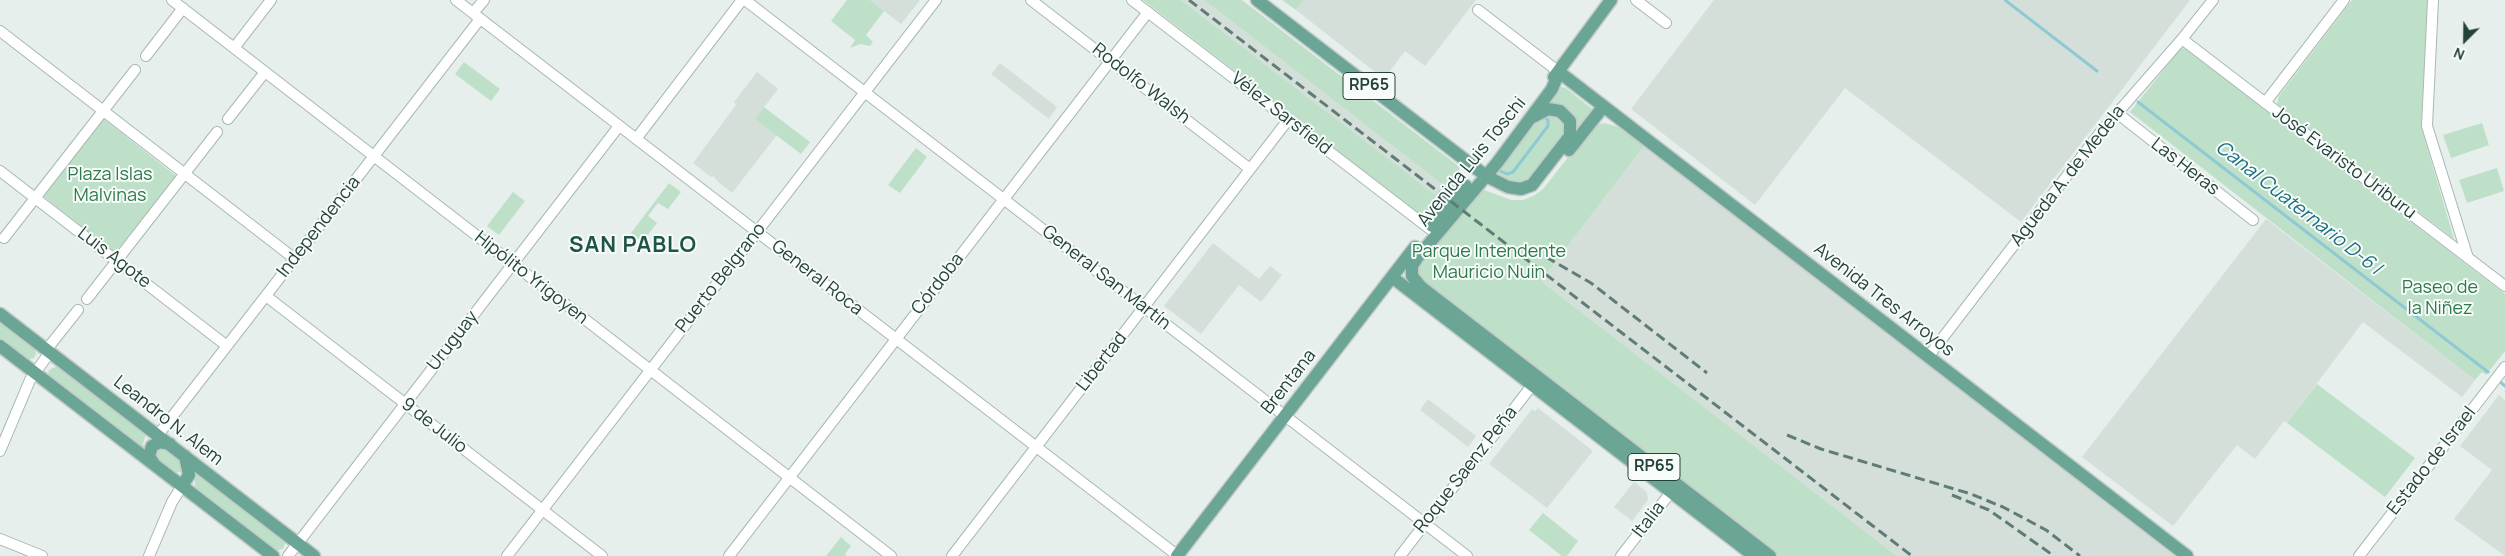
<!DOCTYPE html>
<meta charset="utf-8">
<style>
body{margin:0}
#map{position:relative;width:2505px;height:556px;overflow:hidden;background:#e6efeb;font-family:Manrope,sans-serif}
canvas{display:block}
.north{position:absolute;left:2440px;top:15px;width:50px;height:50px;-webkit-text-stroke:4px #f7fbf9;paint-order:stroke;rotate:203deg;font-size:14px;font-weight:700;line-height:20px;text-align:center;color:#24423a}
.north::after{content:'';display:block;margin:auto;width:18px;height:22px;background:#24423a;clip-path:polygon(50% 0,100% 100%,50% 72%,0 100%)}
</style>
<div id="map">
<canvas width="2505" height="556"></canvas>
<div class="north">N</div>
</div>
<script>
const c = document.querySelector('canvas').getContext('2d');
c.lineJoin = 'round';
function fillPath(path, color) { c.fillStyle = color; c.fill(path, 'evenodd'); }
const toPath = rows => new Path2D(rows.map(r => 'M' + r).join(''));
function trace(path, color, width, dash) { c.strokeStyle = color; c.lineWidth = width; c.lineCap = dash ? 'butt' : 'round'; c.setLineDash(dash || []); c.stroke(path); }
function write(font, color, halo, rows, align = 'center') {
  c.font = font + ' Manrope,sans-serif'; c.lineWidth = 4; c.setLineDash([]); c.textBaseline = 'middle'; c.strokeStyle = halo; c.fillStyle = color; for (const [text, x, y, turn = 0] of rows) {
    c.save(); c.translate(x, y); c.rotate((+turn || 0) * Math.PI / 180); c.textAlign = isNaN(turn) ? turn : align; if (halo) c.strokeText(text, 0, 0); c.fillText(text, 0, 0); c.restore();
  }
}
fillPath(toPath([
 [870,0,920,0,901,24],
 [1181,0,1204,0,1443,185,1435,196],
 [1304,0,1476,0,1425,66,1405,51,1384,79,1296,10],
 [1714,0,2190,0,2021,222,1845,88,1755,205,1631,109],
 [1000,63,1057,107,1049,119,991,74],
 [757,72,778,89,755,119,777,135,732,193,717,181,714,176,711,177,693,163,736,105,734,102],
 [1644,146,2175,556,1897,556,1541,281],
 [2266,219,2475,380,2462,397,2363,322,2287,423,2284,421,2255,459,2237,445,2173,526,2082,457],
 [1213,243,1259,279,1270,266,1282,275,1261,302,1239,285,1201,334,1164,306],
 [2499,395,2505,400,2505,556,2454,519,2492,470,2460,446],
 [1428,399,1476,436,1468,447,1420,410],
 [1538,408,1593,451,1547,508,1489,464,1532,409,1535,411],
 [1634,482,1647,492,1648,500,1632,521,1614,507]
]), '#d4dfda');
fillPath(toPath([
 [847,0,870,0,884,11,866,35,873,42,870,46,860,44,850,48,855,40,831,21],
 [1143,0,1181,0,1435,195,1443,185,1204,0,1242,0,1457,165,1462,174,1460,180,1435,212,1427,215,1418,213],
 [1282,0,1304,0,1296,10],
 [2352,0,2428,0,2421,126,2454,239,2277,104,2279,96],
 [2181,48,2186,49,2505,294,2505,351,2486,375,2482,372,2475,380,2130,112],
 [464,62,500,89,491,101,455,74],
 [1560,87,1566,88,1592,109,1592,113,1575,134,1546,103],
 [764,107,810,142,801,154,755,119],
 [1546,115,1558,116,1564,121,1567,132,1530,181,1520,186,1497,176,1496,174,1531,124],
 [104,119,176,176,115,253,43,196],
 [1604,123,1619,127,1644,146,1541,281,1897,556,1779,556,1418,276,1417,265,1482,189,1511,200,1523,200,1535,195,1544,188,1587,133,1595,125],
 [2482,123,2489,145,2451,158,2443,135],
 [916,148,927,157,900,193,888,185],
 [2497,168,2504,191,2467,203,2459,180],
 [669,183,681,192,668,209,658,203,648,216,657,223,642,242,631,233],
 [513,192,525,201,499,235,487,226],
 [0,320,34,347,36,354,34,358,27,360,0,341],
 [57,366,146,433,143,444,145,451,48,376,49,370],
 [2317,384,2415,458,2385,497,2287,423],
 [164,448,180,459,182,470,180,472,174,473,157,461,155,454,158,450],
 [195,472,283,538,285,544,283,549,275,551,195,490],
 [1543,513,1578,541,1567,556,1562,556,1529,530],
 [841,537,851,546,845,554,847,556,826,556]
]), '#bfe0c8');
trace(toPath([
 [2005,0,2097,71],
 [2138,102,2488,372],
 [1498,170,1507,174,1513,172,1548,126,1548,120,1543,116],
 [2498,380,2505,386]
]), '#8ec9d4', 3);
const minor = toPath([
 [172,0,891,556],
 [456,0,1178,556],
 [745,0,1467,556],
 [1031,0,1250,169],
 [1132,0,1430,229],
 [1636,0,1666,23],
 [2433,0,2427,126,2468,258],
 [1478,10,1559,72],
 [473,13,484,0],
 [0,31,295,259],
 [2182,39,2505,286],
 [234,48,271,0],
 [146,56,183,8],
 [2265,103,2344,0],
 [2117,113,2253,220],
 [228,119,265,72],
 [636,139,742,0],
 [0,171,227,346],
 [4,238,135,70],
 [266,296,602,556],
 [87,299,217,132],
 [47,349,78,310],
 [1928,357,2099,134,2182,39,2213,0],
 [158,435,480,19],
 [0,451,30,380,50,352],
 [0,539,42,556],
 [149,556,172,502,182,486],
 [288,556,619,126],
 [507,556,936,0],
 [729,556,1148,12],
 [952,556,1288,120],
 [1400,556,1537,379],
 [1621,556,1675,487],
 [2359,556,2505,367]
]);
const major = toPath([
 [1257,0,1486,176,1508,187,1521,189,1532,185,1570,136,1570,121,1560,111,1548,109,1533,117],
 [1559,72,2187,556],
 [1559,72,1552,89,1497,163,1417,258,1412,266,1412,276,1421,287,1770,556],
 [1554,77,1611,0],
 [1569,150,1603,107],
 [1432,226,1466,186],
 [1392,277,1754,556],
 [0,314,314,556],
 [0,346,273,556],
 [154,464,149,456,152,446,160,442,170,444],
 [182,486,189,475,185,456],
 [1177,556,1415,247]
]);
trace(minor, '#a8b8b2', 12);
trace(major, '#c2cac8', 15);
trace(minor, '#fff', 10);
trace(major, '#6aa596', 12);
trace(toPath([
 [1189,0,1912,556],
 [1546,257,1591,283,1707,373],
 [1787,435,1821,449,1971,494,2003,507,2046,530,2080,556],
 [1952,495,1989,510,2054,556]
]), '#5f7d75', 3, [10, 5]);
for (const [x, y, w] of [
 [1369,86,52],
 [1654,467,52]
]) { const box = new Path2D(); box.roundRect(x - w / 2, y - 13.5, w, 27, 4); c.fillStyle = '#f7fbf9'; c.fill(box); trace(box, '#24423a', 1); }
write('bold 16px', '#24423a', null, [
 ["RP65",1369,86],
 ["RP65",1654,467]
]);
write('18px', '#24423a', '#f7fbf9', [
 ["Rodolfo Walsh",1141,84,38],
 ["Vélez Sarsfield",1281,114,38],
 ["Avenida Luis Toschi",1472,162,-51],
 ["José Evaristo Uriburu",2344,163,37],
 ["Las Heras",2185,167,38],
 ["Agueda A. de Medela",2068,176,-52],
 ["Independencia",319,227,-52],
 ["Luis Agote",114,258,38],
 ["Hipólito Yrigoyen",531,278,38],
 ["Puerto Belgrano",721,278,-52],
 ["General Roca",817,278,38],
 ["General San Martín",1106,278,38],
 ["Córdoba",938,284,-52],
 ["Avenida Tres Arroyos",1884,300,38],
 ["Uruguay",453,341,-52],
 ["Libertad",1102,362,-52],
 ["Brentana",1289,382,-52],
 ["Leandro N. Alem",168,421,38],
 ["9 de Julio",434,426,38],
 ["Estado de Israel",2432,461,-52],
 ["Roque Saenz Peña",1466,470,-52],
 ["Italia",1649,520,-52]
]);
write('18px', '#2d7a4b', '#f7fbf9', [
 ["Plaza Islas",110,175],
 ["Malvinas",110,196],
 ["Parque Intendente",1489,252],
 ["Mauricio Nuin",1489,273],
 ["Paseo de",2440,288],
 ["la Niñez",2440,309]
]);
write('italic 19px', '#1c6f80', '#f7fbf9', [
 ["Canal Cuaternario D-6 I",2298,208,38]
]);
c.letterSpacing = '1px';
write('bold 22px', '#1f5548', '#f7fbf9', [
 ["SAN PABLO",633,246]
]);
c.letterSpacing = '0px';
</script>
